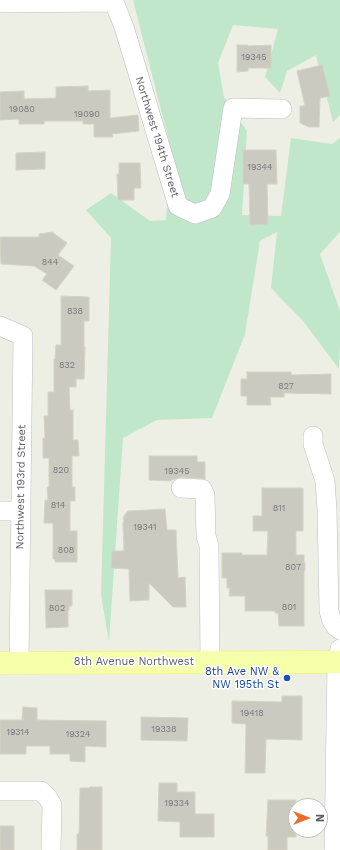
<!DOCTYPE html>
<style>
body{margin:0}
#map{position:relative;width:340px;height:850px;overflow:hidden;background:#eeefe4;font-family:"Work Sans",sans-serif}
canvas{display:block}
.north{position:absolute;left:288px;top:798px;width:40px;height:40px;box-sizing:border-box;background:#fff;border:1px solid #bebec1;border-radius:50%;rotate:90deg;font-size:11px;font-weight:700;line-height:16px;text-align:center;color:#5c5d65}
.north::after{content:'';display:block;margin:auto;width:14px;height:18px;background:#ec6e2c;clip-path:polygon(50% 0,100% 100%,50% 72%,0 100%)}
</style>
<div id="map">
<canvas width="340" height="850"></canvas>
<div class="north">N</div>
</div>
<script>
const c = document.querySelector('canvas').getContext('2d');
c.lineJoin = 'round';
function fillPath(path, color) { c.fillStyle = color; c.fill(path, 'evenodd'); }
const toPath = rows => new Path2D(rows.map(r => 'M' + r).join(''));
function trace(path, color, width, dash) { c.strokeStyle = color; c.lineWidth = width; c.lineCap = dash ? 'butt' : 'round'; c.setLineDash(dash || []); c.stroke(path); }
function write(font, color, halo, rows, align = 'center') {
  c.font = font + ' "Work Sans",sans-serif'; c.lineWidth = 3; c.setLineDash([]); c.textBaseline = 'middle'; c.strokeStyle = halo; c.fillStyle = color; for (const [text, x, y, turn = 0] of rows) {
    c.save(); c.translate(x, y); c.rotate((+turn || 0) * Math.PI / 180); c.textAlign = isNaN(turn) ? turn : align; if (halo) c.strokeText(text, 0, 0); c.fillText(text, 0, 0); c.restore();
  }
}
fillPath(toPath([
 [133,0,340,0,340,115,333,122,316,55,287,71,280,93,265,77,278,29,233,25,218,63,224,97,247,131,242,215,281,216,291,138,332,144,340,138,340,232,320,254,340,311,340,343,339,369,303,321,271,288,277,232,260,241,245,334,212,418,157,420,123,438,109,642,101,595,111,238,86,210,111,193,150,221,166,220,171,149]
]), '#c0e7ca');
const building = toPath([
 [237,45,248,45,248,46,271,45,271,68,248,68,248,71,237,72,237,45],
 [322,65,330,96,320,98,319,127,309,127,300,123,300,106,305,106,297,71,322,65],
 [88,86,88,91,110,90,110,118,138,115,139,131,112,134,113,137,94,137,94,124,83,124,83,121,44,121,44,124,19,124,19,119,0,120,0,92,24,91,24,99,56,98,56,87,88,86],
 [243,150,276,150,277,184,267,184,268,224,250,225,249,184,243,184,243,150],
 [45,152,45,169,16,170,16,153,45,152],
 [119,163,140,163,141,188,134,188,134,200,118,200,117,174,119,174,119,163],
 [52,232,67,243,58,255,74,266,56,290,42,280,47,274,34,266,1,264,0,237,39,237,39,234,52,232],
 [61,296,89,297,89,321,84,321,84,347,85,347,84,379,76,379,76,387,69,387,70,410,73,410,73,440,78,440,79,456,72,456,72,487,75,487,75,501,70,501,70,531,77,531,77,562,55,562,55,559,53,559,53,523,44,523,45,500,48,500,47,487,49,487,49,458,43,458,43,438,45,438,44,416,48,416,48,392,54,392,54,359,55,359,56,345,61,345,61,296],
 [247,372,291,372,291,375,331,374,331,394,284,393,284,397,270,397,271,405,247,405,247,396,241,396,241,379,247,379,247,372],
 [149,456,197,456,197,462,205,462,205,479,182,477,171,480,171,481,149,480,149,456],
 [262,488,303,488,303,531,296,531,296,555,304,555,304,562,305,564,305,570,304,572,304,626,279,626,278,613,275,613,275,611,245,611,245,596,229,596,230,588,227,588,227,578,222,578,222,553,242,553,242,555,267,555,268,531,253,531,253,516,262,516,262,488],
 [165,509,167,530,176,530,178,578,185,577,186,607,173,607,149,583,149,600,130,601,129,569,111,568,112,551,124,551,123,524,124,516,128,511,165,509],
 [45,590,72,590,72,606,69,606,69,610,68,610,68,627,46,628,45,590],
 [282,696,302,696,302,740,266,739,265,773,245,773,246,724,232,723,232,701,282,702,282,696],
 [23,707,37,708,37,720,106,721,106,747,85,746,85,762,70,761,70,754,50,754,50,746,26,746,26,754,0,754,0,720,22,720,23,707],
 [141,717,188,718,187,741,141,740,141,717],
 [159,783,177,783,177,792,195,792,195,814,214,814,214,837,180,837,180,822,158,821,159,783],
 [90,787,102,787,102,850,77,850,77,834,79,834,80,788,90,788,90,787],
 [268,800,296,800,296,837,287,837,287,850,268,850,268,836,266,836,268,800],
 [0,826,14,826,14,850,0,850,0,826]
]);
fillPath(building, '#cacac0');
trace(building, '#d4d3c2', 1);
const minor = toPath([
 [0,3,114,2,124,27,178,206,195,214,212,208,220,194,233,108,282,109],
 [0,326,23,336,19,663],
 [313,436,313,444,325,481,327,509,329,611,332,621,336,627,340,630],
 [181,488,202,489,205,495,206,536,209,546,210,662],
 [0,511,21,511],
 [0,791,41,791,48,798,52,805,51,850],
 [334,850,337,662,340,649]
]);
const major = toPath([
 [0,663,340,662]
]);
trace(minor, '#bbbcc3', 20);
trace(major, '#f4f158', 23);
trace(minor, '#fff', 19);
trace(major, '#f6ffa9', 22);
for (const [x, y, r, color] of [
 [287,678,4,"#1a4fb4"]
]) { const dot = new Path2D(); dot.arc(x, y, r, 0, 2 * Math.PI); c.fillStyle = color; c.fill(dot); trace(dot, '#fff', 1.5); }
write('9px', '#78787c', null, [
 ["19345",254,57],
 ["19080",22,109],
 ["19090",87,114],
 ["19344",260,167],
 ["844",50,262],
 ["838",75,311],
 ["832",67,365],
 ["827",286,386],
 ["820",61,470],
 ["19345",177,471],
 ["814",58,505],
 ["811",279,508],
 ["19341",145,527],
 ["808",66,550],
 ["807",293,567],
 ["801",289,607],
 ["802",57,608],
 ["19418",252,713],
 ["19338",164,729],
 ["19314",18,732],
 ["19324",78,734],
 ["19334",177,803]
]);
write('11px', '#5c5d65', '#fff', [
 ["Northwest 194th Street",157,137,73],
 ["Northwest 193rd Street",21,487,-89],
 ["8th Avenue Northwest",134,662]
]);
write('11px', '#164399', '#fff', [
 ["8th Ave NW &",279,672],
 ["NW 195th St",279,685]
], 'right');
</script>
